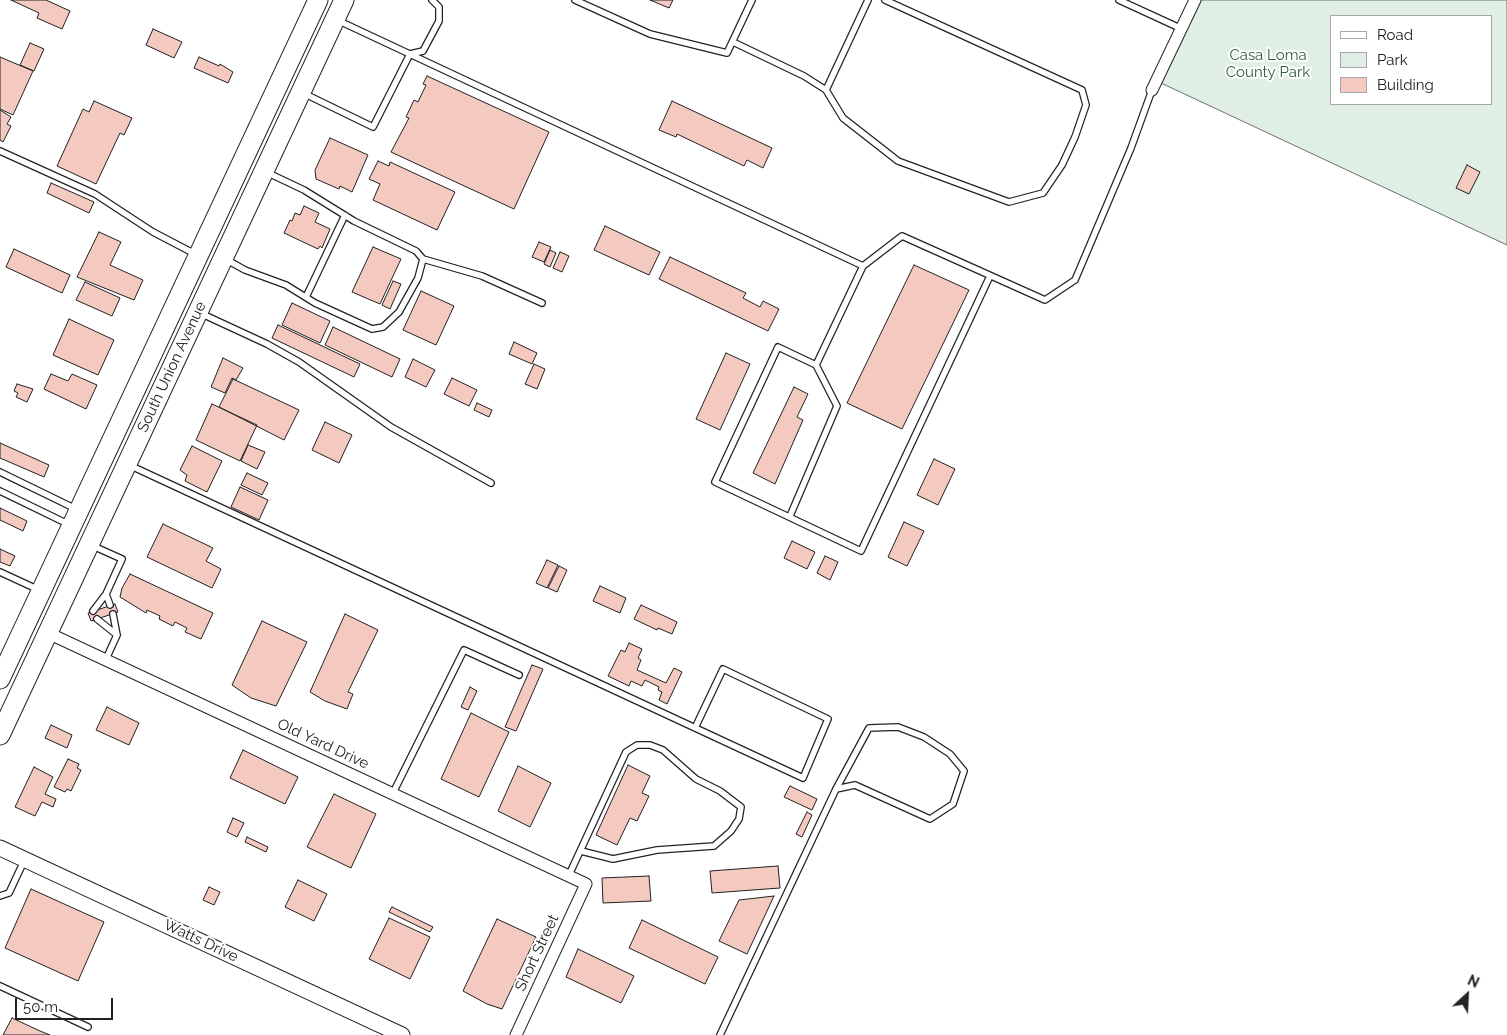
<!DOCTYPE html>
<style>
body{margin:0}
#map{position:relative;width:1507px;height:1035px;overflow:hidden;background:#fff;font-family:Raleway,sans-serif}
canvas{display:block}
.legend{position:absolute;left:1330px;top:15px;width:162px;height:90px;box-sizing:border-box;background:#fff;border:1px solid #a7a7a7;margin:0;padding:6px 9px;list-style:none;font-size:15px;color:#222}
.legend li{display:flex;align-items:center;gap:10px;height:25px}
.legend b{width:25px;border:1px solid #a7a7a7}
.north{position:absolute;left:1442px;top:970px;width:50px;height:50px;-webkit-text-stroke:4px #fff;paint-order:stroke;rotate:25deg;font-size:14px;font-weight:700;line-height:20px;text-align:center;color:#222}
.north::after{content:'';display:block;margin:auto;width:18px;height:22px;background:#222;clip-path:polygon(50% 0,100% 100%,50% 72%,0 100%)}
.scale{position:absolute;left:15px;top:998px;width:98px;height:22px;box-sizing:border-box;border:2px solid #222;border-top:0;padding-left:6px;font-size:15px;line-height:18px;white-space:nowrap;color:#222;-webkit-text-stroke:4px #fff;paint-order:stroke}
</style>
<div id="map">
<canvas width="1507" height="1035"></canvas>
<ul class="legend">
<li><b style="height:6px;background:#fff"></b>Road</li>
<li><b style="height:14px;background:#e0efe3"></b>Park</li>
<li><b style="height:14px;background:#f3c9c0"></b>Building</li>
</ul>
<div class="north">N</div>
<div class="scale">50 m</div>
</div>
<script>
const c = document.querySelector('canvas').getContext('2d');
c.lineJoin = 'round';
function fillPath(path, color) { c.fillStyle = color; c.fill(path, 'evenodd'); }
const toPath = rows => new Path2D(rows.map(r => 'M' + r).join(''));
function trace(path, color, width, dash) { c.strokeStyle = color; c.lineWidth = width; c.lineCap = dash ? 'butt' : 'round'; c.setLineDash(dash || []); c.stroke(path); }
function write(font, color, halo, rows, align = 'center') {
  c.font = font + ' Raleway,sans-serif'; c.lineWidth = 4; c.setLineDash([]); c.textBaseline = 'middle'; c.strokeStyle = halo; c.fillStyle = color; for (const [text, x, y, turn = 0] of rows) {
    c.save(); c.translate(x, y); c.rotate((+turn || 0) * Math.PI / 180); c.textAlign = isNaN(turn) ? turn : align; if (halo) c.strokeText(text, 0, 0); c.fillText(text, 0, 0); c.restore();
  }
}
const green = toPath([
 [1199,0,1507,0,1507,245,1161,83,1199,0],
 [1331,16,1491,16,1491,104,1331,104,1331,16]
]);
fillPath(green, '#e0efe3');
trace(green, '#6f6f6f', 1);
const building = toPath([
 [11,0,46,0,70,11,62,29,37,18,39,13,11,0],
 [650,0,673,0,669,8,650,0],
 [153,29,182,42,174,58,146,45,153,29],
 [30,43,44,49,34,71,20,65,30,43],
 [0,57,33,71,13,115,0,109,0,57],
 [199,57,219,66,220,64,233,72,228,83,194,68,199,57],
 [427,76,549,132,514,209,391,152,409,118,406,117,414,100,418,102,426,85,423,84,427,76],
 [94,101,132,118,124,135,120,133,96,184,57,166,83,109,89,112,94,101],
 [672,101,772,148,763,168,747,160,744,166,677,134,676,137,659,130,672,101],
 [0,110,11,117,7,124,11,126,3,142,0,140,0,110],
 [330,138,368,155,352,192,340,186,339,189,316,179,315,170,330,138],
 [378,161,389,166,390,162,455,192,437,230,373,200,380,184,369,179,378,161],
 [1467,165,1480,172,1469,194,1456,188,1467,165],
 [51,183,94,202,89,213,47,193,51,183],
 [304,206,319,213,315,222,330,229,322,248,320,246,318,249,284,233,290,220,292,221,295,213,300,215,304,206],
 [605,226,660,252,649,275,594,250,605,226],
 [99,232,121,242,110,265,143,280,134,300,77,277,99,232],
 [539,242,551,247,544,262,532,257,539,242],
 [373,247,401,259,380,304,352,292,373,247],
 [14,249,70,275,62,293,6,267,14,249],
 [550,250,556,253,550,267,544,264,550,250],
 [560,252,569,256,562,272,553,268,560,252],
 [670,257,746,293,743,298,760,307,763,301,779,309,768,331,659,279,670,257],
 [914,265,969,290,902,429,847,403,914,265],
 [393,281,401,284,390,309,382,305,393,281],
 [85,282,120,298,112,316,76,300,85,282],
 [421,291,454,306,436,345,403,330,421,291],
 [292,303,330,321,320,343,282,325,292,303],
 [69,319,114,340,98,375,53,355,69,319],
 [278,325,360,364,354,377,272,338,278,325],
 [333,327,400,359,392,377,325,345,333,327],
 [514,342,537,353,532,364,509,354,514,342],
 [726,353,750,364,720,430,696,419,726,353],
 [223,358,243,368,236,380,232,378,225,393,211,387,223,358],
 [413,359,435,370,426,387,405,377,413,359],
 [534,364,545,369,537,389,525,384,534,364],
 [51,374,68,381,72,374,97,385,86,409,44,389,51,374],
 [452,378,477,390,469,406,444,394,452,378],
 [233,379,299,410,284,440,219,407,233,379],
 [17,384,33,389,27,402,16,397,18,393,14,391,17,384],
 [794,387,808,394,797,417,803,420,775,484,753,473,794,387],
 [477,403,492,410,489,417,474,410,477,403],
 [212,404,257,425,240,461,196,440,212,404],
 [325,422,352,435,339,463,312,450,325,422],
 [0,443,49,465,44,477,0,458,0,443],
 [248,445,265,452,257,469,241,461,248,445],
 [192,446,222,461,207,492,185,481,187,475,180,470,192,446],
 [934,459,955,469,938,505,917,495,934,459],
 [247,473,268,483,262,495,241,485,247,473],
 [240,487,268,500,259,520,231,507,240,487],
 [0,508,27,521,23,531,0,520,0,508],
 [904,522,924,531,907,566,888,557,904,522],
 [163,524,213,548,206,561,221,569,212,588,147,557,163,524],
 [792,541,815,552,807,569,784,558,792,541],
 [0,549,15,556,10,566,0,562,0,549],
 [825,556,838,562,830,580,817,573,825,556],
 [547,560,558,565,547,588,536,583,547,560],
 [559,566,567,570,557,592,548,588,559,566],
 [130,574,213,613,201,639,185,632,187,628,175,622,173,626,159,619,160,616,147,610,146,613,120,597,122,588,130,574],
 [600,586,626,598,620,613,593,601,600,586],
 [115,604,118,612,91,621,88,613,115,604],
 [641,605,677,622,672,634,658,628,657,630,634,619,641,605],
 [345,614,378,630,348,692,353,694,347,709,325,701,310,692,345,614],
 [262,621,307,642,276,706,251,698,232,685,262,621],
 [629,643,642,649,638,658,641,660,637,670,666,683,674,668,682,672,667,704,659,700,662,692,658,690,659,687,645,680,642,686,631,681,629,686,608,676,621,650,625,652,629,643],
 [532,665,543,669,516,731,505,727,532,665],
 [470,687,477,691,468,710,461,707,470,687],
 [107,707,139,723,129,745,96,730,107,707],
 [471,713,509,732,479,797,441,779,471,713],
 [51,725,72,735,67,748,45,738,51,725],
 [243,750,298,777,285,804,230,778,243,750],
 [68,759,79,764,77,768,81,770,71,791,67,789,65,792,54,787,68,759],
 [628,765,650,776,642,793,649,796,637,821,630,818,617,845,596,835,628,765],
 [518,766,551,783,530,827,498,811,518,766],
 [34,767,53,777,45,794,56,799,53,807,42,802,35,816,15,807,34,767],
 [790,786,817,799,812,810,784,797,790,786],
 [334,794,376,814,351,868,307,847,334,794],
 [807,812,812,815,802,837,796,834,807,812],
 [233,818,244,823,237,837,227,832,233,818],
 [247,837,268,847,266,852,245,842,247,837],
 [778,866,780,888,712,893,710,871,778,866],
 [649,876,651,901,603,903,602,878,649,876],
 [298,880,327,894,314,921,285,907,298,880],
 [209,887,220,892,214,905,203,900,209,887],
 [31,889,104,922,78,981,5,948,31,889],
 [774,896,747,954,719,941,739,900,774,896],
 [392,907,433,927,430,932,389,912,392,907],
 [389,918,430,937,410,979,369,959,389,918],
 [497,919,536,937,502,1009,487,1004,463,991,497,919],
 [642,920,718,957,705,984,629,948,642,920],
 [578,949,634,976,621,1003,566,977,578,949],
 [12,1018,40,1031,50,1035,3,1035,12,1018]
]);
fillPath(building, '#f3c9c0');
trace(building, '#222', 1);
const service = toPath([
 [575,0,650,34,727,53,752,0],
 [1119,0,1182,29],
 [337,20,863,266],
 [733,42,804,76,826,90,843,118,898,161,1009,202,1043,193,1062,165,1075,137,1086,105,1082,90,885,0],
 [826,90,868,0],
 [303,93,373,127,410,54,423,51,439,21,439,7,432,0],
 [0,151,95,194,153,232,197,255],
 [423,259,482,276,542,303],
 [227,260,245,270,286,285,315,303,372,329,383,327,399,312,418,278,423,259,416,251,354,221,304,190,266,172],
 [306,297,345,215],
 [200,313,267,344,299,362,391,427,491,483],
 [816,365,863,266,902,236,1045,300,1075,280,1131,148,1152,90],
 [129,465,803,778,828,719,723,669,695,728],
 [0,472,76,509],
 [0,491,70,525],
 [790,516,837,406,816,365,778,347,715,482,861,551,990,276],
 [93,546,122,559,106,594,110,605],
 [0,572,39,590],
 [93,611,106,594],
 [97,619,117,635],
 [106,659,117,635,113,614],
 [393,793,464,650,519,675],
 [569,875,626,752,637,745,650,745,663,750,696,779,720,791,741,807,739,819,731,831,714,846,657,850,613,859,581,851],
 [0,896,9,893,24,861],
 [0,986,88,1027],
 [720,1035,836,789,869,728,898,727,924,737,950,754,964,771,953,804,930,819,855,785,836,789]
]);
const minor = toPath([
 [1152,90,1195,0],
 [48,633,586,884,516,1035]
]);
const tertiary = toPath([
 [0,848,402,1035]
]);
const primary = toPath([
 [0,679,318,0],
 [0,735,344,0]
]);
trace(service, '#222', 8);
trace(minor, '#222', 13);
trace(tertiary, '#222', 17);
trace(primary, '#222', 21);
trace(service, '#fff', 5.5);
trace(minor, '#fff', 11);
trace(tertiary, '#fff', 15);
trace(primary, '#fff', 19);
write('15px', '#2f5e38', '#fff', [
 ["Casa Loma",1268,55],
 ["County Park",1268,72]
]);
write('15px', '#222', '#fff', [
 ["South Union Avenue",172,367,-65],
 ["Old Yard Drive",323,744,25],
 ["Watts Drive",201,941,25],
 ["Short Street",537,953,-65]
]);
</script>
